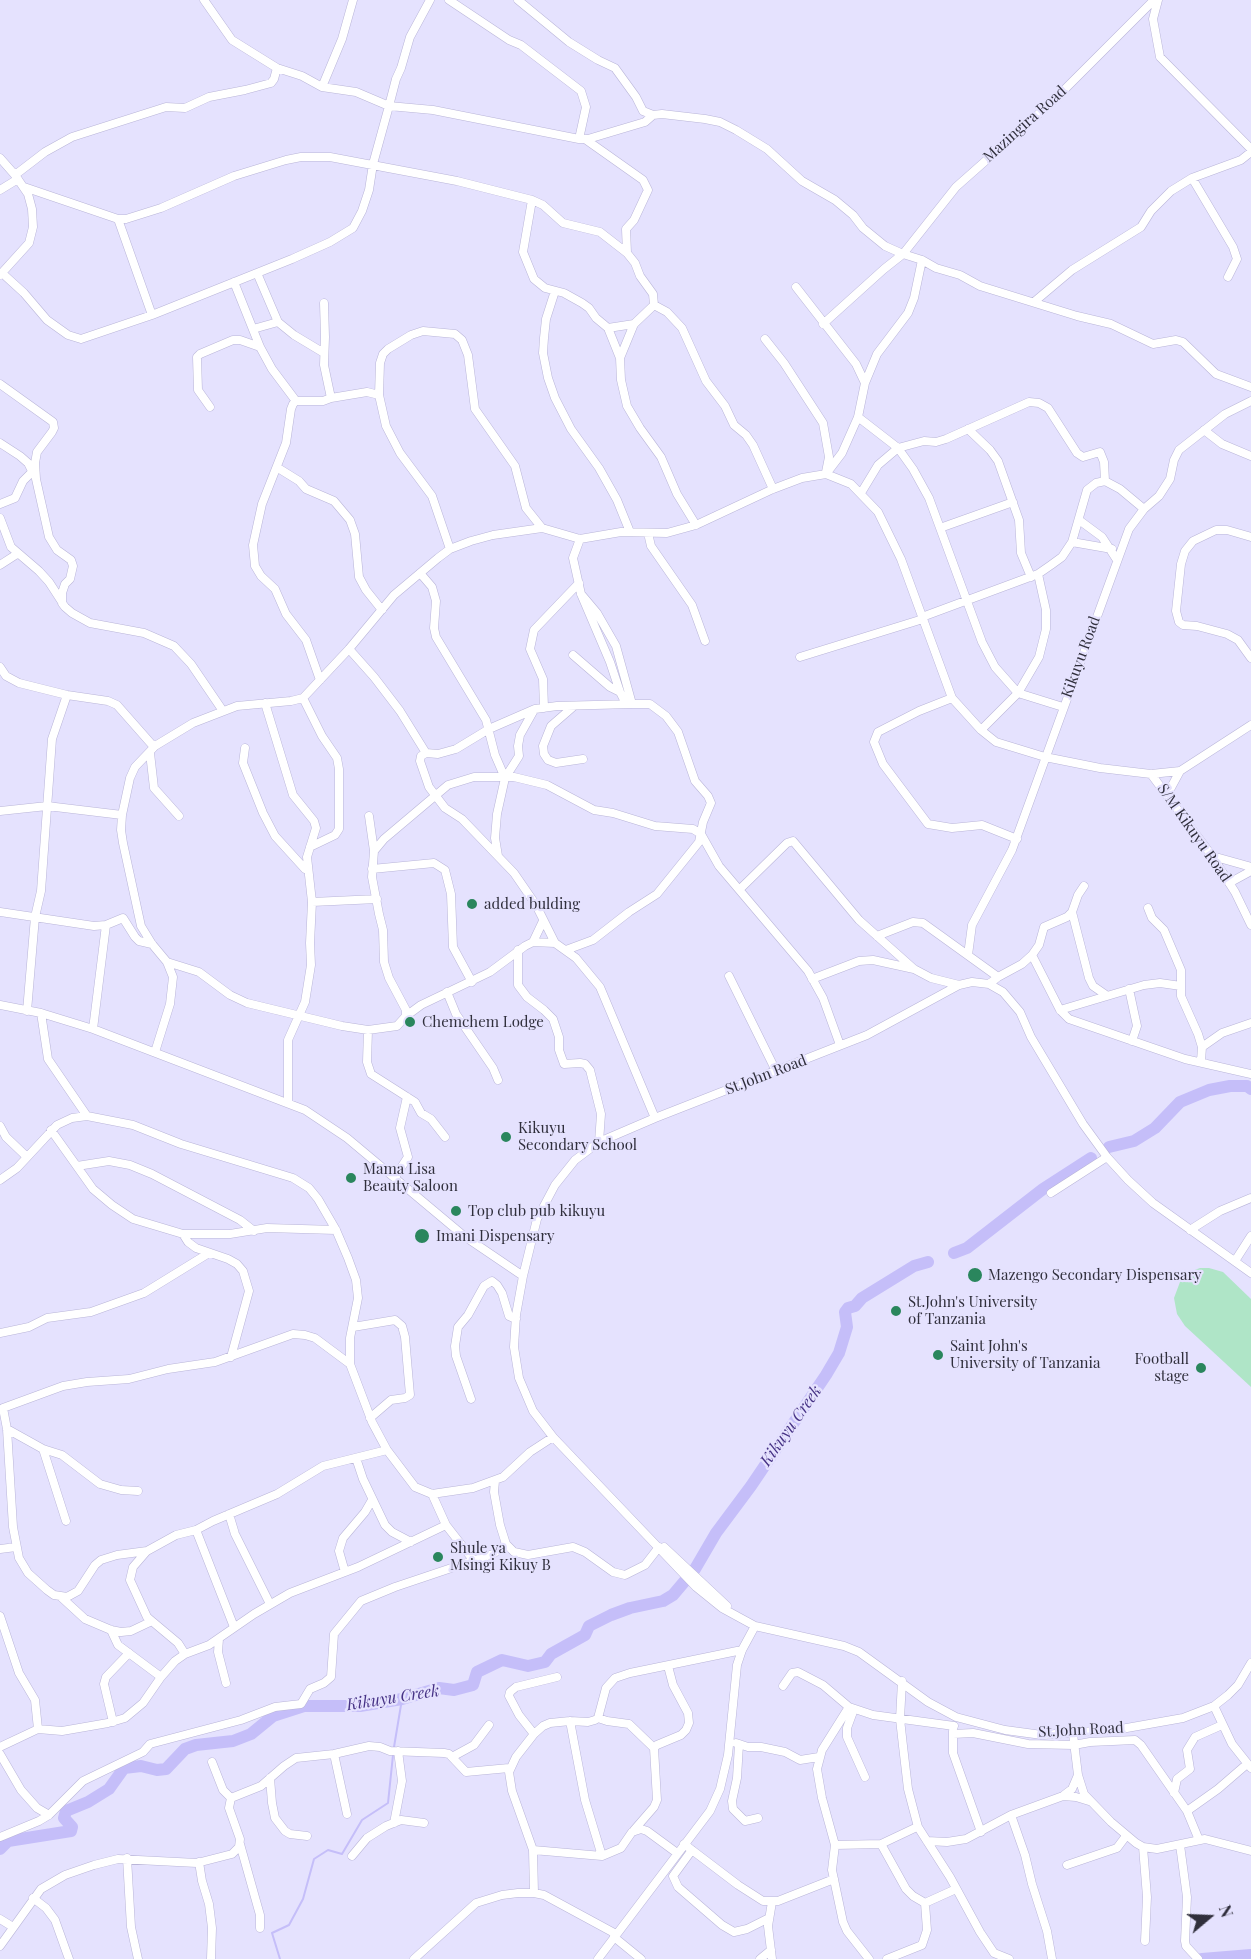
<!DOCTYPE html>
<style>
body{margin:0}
#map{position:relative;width:1251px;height:1959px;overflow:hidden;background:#e5e2fe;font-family:"Playfair Display",serif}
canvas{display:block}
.north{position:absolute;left:1179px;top:1887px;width:60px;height:60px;-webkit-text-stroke:4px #e5e2fe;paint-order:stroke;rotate:71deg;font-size:16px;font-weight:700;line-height:24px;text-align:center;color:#302f3c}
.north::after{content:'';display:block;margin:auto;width:21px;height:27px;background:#302f3c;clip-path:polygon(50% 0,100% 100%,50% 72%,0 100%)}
</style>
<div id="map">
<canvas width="1251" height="1959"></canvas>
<div class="north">N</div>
</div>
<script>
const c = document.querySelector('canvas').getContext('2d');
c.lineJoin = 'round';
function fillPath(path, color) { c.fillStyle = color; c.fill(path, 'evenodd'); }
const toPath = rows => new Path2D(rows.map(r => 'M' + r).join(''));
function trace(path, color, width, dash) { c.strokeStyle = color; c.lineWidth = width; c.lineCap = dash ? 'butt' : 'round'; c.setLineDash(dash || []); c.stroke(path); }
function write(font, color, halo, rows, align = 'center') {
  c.font = font + ' "Playfair Display",serif'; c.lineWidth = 4.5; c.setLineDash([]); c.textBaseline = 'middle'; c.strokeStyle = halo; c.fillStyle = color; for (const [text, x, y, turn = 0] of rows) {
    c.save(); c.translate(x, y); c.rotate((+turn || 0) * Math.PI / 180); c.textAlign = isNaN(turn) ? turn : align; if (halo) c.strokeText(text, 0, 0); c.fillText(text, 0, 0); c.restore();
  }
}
fillPath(toPath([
 [1200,1268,1209,1268,1223,1272,1251,1299,1251,1387,1185,1326,1177,1314,1174,1298,1180,1282,1192,1271]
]), '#afe5c7');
trace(toPath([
 [394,1747,402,1699],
 [280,1959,272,1933,289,1925,303,1899,314,1859,328,1850,342,1854,362,1820,388,1803,393,1755]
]), '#c5bef9', 2);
trace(toPath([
 [1109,1147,1134,1141,1155,1128,1180,1102,1209,1090,1230,1086,1247,1086,1251,1089],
 [954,1253,967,1248,1043,1189,1091,1158],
 [0,1849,8,1841,71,1831,72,1827,64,1818,66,1811,88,1802,109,1789,124,1768,141,1766,157,1770,166,1769,185,1749,196,1745,233,1741,251,1734,273,1716,304,1706,360,1706,402,1699,439,1688,454,1690,473,1685,477,1672,502,1660,528,1666,545,1662,551,1654,585,1635,589,1626,611,1615,630,1608,663,1601,673,1595,695,1569,716,1533,751,1486,826,1375,839,1353,847,1327,845,1312,848,1308,855,1306,862,1298,914,1266,928,1262],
 [1202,1959,1251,1955]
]), '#c5bef9', 12);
const minor = toPath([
 [430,0,410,37,401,68,396,79,389,106,433,110,579,139,588,139,645,122,653,115],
 [449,0,509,40,521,45,581,91,586,107,579,139],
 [518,0,569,42,598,60,615,68,636,97,643,111,653,115,662,114,705,119,720,122,736,130,767,149,802,181,835,200,853,215,863,228,885,246,903,254,956,187,1052,102,1154,0],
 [1158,0,1153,19,1160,57,1251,149],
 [322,87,342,39,353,0],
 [585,139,643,180,648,190,634,220,626,229,627,253,635,263,640,276,653,294,654,305,667,312,682,328,706,381,725,406,734,425,746,435,753,445,773,489],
 [0,158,15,175,28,194,32,209,33,227,29,243,0,275],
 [15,175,45,152,72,137,166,107,185,108,209,97,245,90,271,83,274,79,277,68],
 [1192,178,1233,247,1237,259,1228,277],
 [24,187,118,219,126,219,161,208,234,176,286,160,301,157,330,157,457,181,532,200,543,205,563,223,600,232,627,253],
 [0,190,18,179],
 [532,200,523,252,534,279,545,288,564,293,582,303,589,308,596,318,608,328,634,324],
 [118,219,152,315],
 [2,273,24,293,47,320,68,335,81,339,152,315,292,259,330,242,353,228,362,211,369,190,373,164,389,106,356,92,322,87,302,76,277,68,232,40,204,0],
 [257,273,278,322,294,335,324,353],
 [234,282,260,347,272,369,296,401],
 [796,287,856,364,865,383,858,417,842,453,826,474],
 [555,291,546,319,544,338,543,353,548,378,555,398,571,429,599,468,617,500,630,532],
 [1034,302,1072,270,1141,227,1151,211,1171,191,1192,178,1241,160,1251,152],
 [324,303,325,337,324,365,331,398,367,392,379,395,386,426,400,453,432,496,450,549],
 [823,324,884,269,903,254,922,260,936,268,960,275,980,286,1077,316,1111,324,1153,344,1176,340,1183,342,1216,374,1251,387],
 [608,328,620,358,621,380,627,406,640,428,661,457,677,494,696,525],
 [253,329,278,322],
 [765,339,784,363,823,423,829,457,826,472],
 [620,358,634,324,654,305],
 [865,383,877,354,908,313,914,298,922,260],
 [0,384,53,422,54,428,52,432,37,452,35,463,36,479,49,537,57,550,71,560,73,566,70,579,65,584,62,593,62,603,65,607,72,613,90,623,144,633,174,646,191,664,223,711],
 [379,395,380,363,383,354,388,349,411,335,423,331,455,334,462,340,468,355,475,409,515,466,526,508,542,528],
 [210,407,198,390,197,357,200,354,233,340,240,340,260,347],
 [858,417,898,448,913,469,929,498,982,642,995,667,1018,693,1063,707],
 [968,429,990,450,998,461,1019,520,1021,553,1031,577],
 [1204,430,1222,444,1251,456],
 [0,443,20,456,28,463,34,475],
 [278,468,299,481,306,489,334,501,350,520,355,534,359,577,366,590,382,610],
 [861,493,878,465,898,448,924,441,936,442,946,439,1029,402,1039,403,1048,408,1077,453,1083,457,1100,452,1104,462,1105,481],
 [0,504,15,498,23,481,32,472],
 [0,518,11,547,39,571,49,582,62,602],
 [1079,520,1102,537,1117,560],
 [940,528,1013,502],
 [648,533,651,546,692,605,705,641],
 [1251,537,1227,530,1216,530,1193,541,1185,551,1181,564,1176,611,1179,622,1183,625,1197,626,1227,634,1238,640,1251,658],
 [580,539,573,558,581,594,610,662,620,692],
 [1072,542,1112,549],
 [0,565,17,554],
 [420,573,432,587,436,601,434,628,436,637,486,720,495,755,505,778],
 [922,617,1038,574,1051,565,1062,557,1072,542,1087,490,1096,483,1105,481,1120,489,1144,509],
 [349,649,374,677,400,711,426,753,438,754,456,749,489,729,535,709,557,706,632,704,616,646,597,613,581,594],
 [800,657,923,619],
 [0,667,6,676,19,683,67,695,108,701,117,705,154,747],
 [320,680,306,640,286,614,275,589,261,576,255,566,253,545,262,504,286,443,291,409,293,404,296,401,323,401,331,398],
 [303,698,322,736,337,758,339,769,339,829,335,835,310,847],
 [952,698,919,711,878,732,874,742,883,764,928,824,952,828,982,825,1017,839],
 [265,703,293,795,314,821,316,828,307,857,312,902,310,943,311,965,305,1002,288,1040,288,1102],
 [574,706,551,726,543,746,544,754,548,760,556,763,583,759],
 [544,708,543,679,530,649,534,630,579,583],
 [981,730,1018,693,1039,657,1046,629,1046,610,1038,574],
 [245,748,243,763,263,813,275,836,305,869,308,870],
 [150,753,154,788,179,816],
 [426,753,421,756,420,761,429,787,445,808,462,819,514,873,536,905,555,943],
 [1151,774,1212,856,1235,892,1251,925],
 [1167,795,1180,771],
 [0,811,47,806,122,815],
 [369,816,374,851],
 [498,856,495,838,497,814,505,778,519,756,518,746,520,735,534,710],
 [1212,856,1251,867],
 [372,869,434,863,445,870,451,894,453,947,472,982],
 [1229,883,1251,871],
 [740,889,787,843,793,841,859,920,914,969,931,978,959,985],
 [312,902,377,899],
 [1148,908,1152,918,1164,930,1181,970,1181,996,1198,1034,1202,1047,1201,1061],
 [0,912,94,926,106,925,93,1029],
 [1072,912,1089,978,1093,986,1106,995],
 [106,925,123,918,135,937,139,941,152,944],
 [877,936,913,922,923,923,998,977],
 [533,942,543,921],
 [518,950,518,985,527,997,544,1010,553,1019,559,1037,559,1050,564,1064,580,1063,585,1064,590,1070,601,1114,599,1142],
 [566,950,593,940,629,912,657,894,699,842,703,822,711,803,708,796,695,781,678,732,666,716,650,704,632,704,623,698,620,692,610,687,573,655],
 [968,955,972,925,1012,850,1129,529,1144,509,1159,496,1170,479,1174,460,1179,450,1225,414,1251,401],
 [1032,955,1060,1010,1069,1019,1185,1059,1251,1074],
 [167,962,199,972,230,995,247,1003,342,1026,368,1030,397,1026,406,1016,406,1010,389,978,384,962,383,930,379,914,372,877,374,851,384,839,448,785,474,777,514,777,547,785,594,810,613,813,655,826,693,829,701,834,719,866,808,971,823,998,840,1045],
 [729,976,776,1071],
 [812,979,859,961,873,960,914,969],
 [989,984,998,977,1022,964,1032,955,1039,945,1044,927,1067,917,1072,912,1078,895,1084,886],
 [1129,989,1137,1026,1132,1041],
 [447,992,456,1014,493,1068,498,1080],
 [0,1005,41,1013,93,1029,305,1110,347,1138,464,1236,523,1276],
 [1060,1010,1144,985,1160,983,1181,986],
 [27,1011,35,917,41,891,52,739,67,695],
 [41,1013,48,1059,87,1116],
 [406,1016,421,1005,490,972,525,946,533,942,555,943,576,958,600,987,655,1118],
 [368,1030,367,1062,371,1074,415,1102,421,1113,431,1119,445,1137],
 [1202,1047,1222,1033,1251,1023],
 [155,1052,170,1004,173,977,167,962,152,944,141,926,123,843,121,830,122,815,130,778,135,767,155,746,193,723,237,706,291,701,303,698,349,649,394,595,438,558,450,549,471,541,493,535,542,528,580,539,621,532,667,533,696,525,773,489,802,478,826,474,851,484,878,512,901,559,952,698,981,730,996,742,1045,757,1100,768,1151,774,1180,771,1251,725],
 [0,1126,6,1137,27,1157],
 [51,1130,93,1189,112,1205,133,1219,183,1234,188,1242,196,1248,228,1259,237,1264,243,1271,249,1291,231,1357],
 [77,1166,109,1161,130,1165,152,1174,240,1220,254,1231],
 [395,1177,408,1157,400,1128,407,1097],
 [0,1180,17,1168,57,1125,72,1118,87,1116,133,1125,181,1144,293,1178,309,1188,318,1199,336,1230,348,1258,356,1280,358,1298,350,1338,350,1364,372,1422,387,1450,415,1487,432,1494,473,1488,503,1477,530,1452,553,1437],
 [1051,1193,1107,1157],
 [1190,1230,1220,1211,1251,1198],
 [183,1234,230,1234,267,1228,336,1230],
 [1235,1261,1251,1236],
 [1251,1273,1153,1203,1128,1180,1107,1157,1083,1124,1031,1037,1020,1012,1003,992,989,984,972,982,959,985,867,1035,655,1118,599,1142,575,1160,555,1185,537,1219,523,1276,516,1315,514,1347,519,1378,533,1411,553,1437,696,1587,722,1608,755,1626,844,1646,859,1652,928,1702,956,1717,1005,1730,1042,1735,1121,1729,1183,1718,1214,1706,1228,1695,1238,1685,1251,1663],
 [353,1327,395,1320,402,1326,405,1337,410,1395,405,1398,391,1400,370,1418],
 [0,1333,29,1327,47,1318,91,1312,144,1293,209,1253],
 [350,1364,315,1338,305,1335,293,1334,215,1362,168,1369,129,1379,87,1382,63,1386,3,1408,7,1429,13,1527,19,1558,28,1573,47,1590,54,1595,67,1597,78,1591,95,1565,101,1560,117,1555,147,1551,176,1535,196,1530,213,1521,277,1494,323,1466,387,1450],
 [471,1399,456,1356,455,1346,458,1327,468,1315,484,1286,492,1281,497,1285,502,1293,509,1316,516,1319],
 [7,1429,43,1449,62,1455,100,1484,121,1490,138,1491],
 [43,1449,66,1521],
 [356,1458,363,1479,385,1525,392,1532,411,1542],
 [495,1481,494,1492,500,1525,506,1544,514,1552,528,1555,573,1547,585,1552,613,1572,625,1575,645,1565,659,1547],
 [432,1494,446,1525,474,1561],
 [229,1514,235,1534,270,1604],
 [196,1530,234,1627],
 [664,1547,727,1606],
 [0,1549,16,1547],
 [146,1552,133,1567,130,1580,147,1617,178,1643,185,1654],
 [345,1572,339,1551,343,1538,365,1512,372,1500],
 [61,1597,85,1619,111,1630,121,1632,131,1631,150,1622],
 [0,1616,19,1673,35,1700,38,1729],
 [111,1630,118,1645,161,1677],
 [219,1639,218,1652,226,1683],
 [902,1681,900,1719,903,1746,908,1789,918,1827,950,1877,980,1932,994,1953,1009,1959],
 [783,1686,792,1673,798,1672,823,1685,849,1707,873,1715,954,1726],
 [1214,1706,1232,1744,1251,1768],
 [849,1707,822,1750,817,1769,822,1798,835,1845,832,1870,843,1922,847,1931,869,1959],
 [854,1709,847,1728,847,1737,865,1777],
 [598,1718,607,1721,629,1724,654,1748],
 [570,1721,585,1800,602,1856],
 [113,1722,104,1684,106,1677,129,1653],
 [953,1731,953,1753,981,1832],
 [534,1734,519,1715,509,1696,510,1692,516,1687,557,1677],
 [953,1734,973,1733,1028,1744,1074,1745,1090,1742,1135,1740,1141,1745,1187,1811,1199,1840],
 [1073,1734,1078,1775,1084,1794,1111,1822,1136,1843,1143,1847,1157,1849,1205,1839,1251,1851],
 [736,1743,748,1747,761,1747,785,1752,800,1760,819,1757],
 [739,1744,737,1778,732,1801,733,1809,745,1821,758,1818],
 [0,1747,38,1729,62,1731,108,1723,125,1718,143,1703,161,1677,175,1661,185,1654,209,1645,254,1614,290,1593,358,1567,446,1525],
 [0,1754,21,1790,37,1808,49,1815],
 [334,1754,347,1814],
 [452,1757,474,1745,489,1725],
 [212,1762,223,1790,231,1798],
 [270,1778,272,1803,275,1818,285,1831,290,1834,307,1836],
 [1174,1793,1177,1779,1190,1769,1187,1750,1195,1737,1222,1725],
 [1064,1795,1072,1789,1078,1775],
 [1187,1811,1218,1789,1247,1764],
 [1011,1815,1025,1855,1032,1884,1047,1931,1052,1959],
 [394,1823,402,1781,398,1751],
 [634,1830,654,1807,657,1800,654,1748,657,1745,681,1735,686,1730,689,1723,688,1713,673,1685,668,1666],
 [0,1837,39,1821,49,1815,83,1781,143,1752,150,1744,241,1720,275,1707,301,1704,310,1689,324,1683,331,1677,334,1634,361,1601,395,1587,493,1554,506,1544],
 [927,1841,947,1842,966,1839,1011,1815,1063,1796,1076,1797,1089,1801],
 [240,1844,260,1915,260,1928],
 [684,1844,738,1885,763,1901,778,1901,834,1879],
 [881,1844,906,1889,913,1896,925,1903],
 [835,1845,881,1844,917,1827],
 [1180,1845,1187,1897,1185,1941,1186,1946,1198,1959],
 [1143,1847,1147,1897,1145,1941],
 [533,1850,602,1856,621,1848,632,1832,641,1829,647,1831,677,1853],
 [692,1850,673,1876,678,1887,722,1925,734,1932,747,1929,769,1918],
 [352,1856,367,1838,386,1826,401,1820,424,1823],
 [127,1858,131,1927,138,1959],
 [199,1862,202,1881,209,1904,212,1928,211,1959],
 [1067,1865,1117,1848,1126,1836],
 [534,1893,533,1850,512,1791,509,1772,516,1757,534,1734,543,1726,550,1723,570,1721,588,1722,595,1720,598,1718,606,1688,615,1678,630,1673,742,1650],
 [33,1898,46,1908,55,1920,69,1959],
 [772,1902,768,1926,772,1959],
 [0,1919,13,1927],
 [614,1937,641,1959],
 [0,1946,41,1889,65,1875,94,1865,118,1859,197,1863,232,1854,239,1847,240,1839,229,1808,231,1798,261,1786,284,1766,296,1758,334,1754,369,1746,380,1747,390,1751,444,1753,449,1754,466,1772,509,1768],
 [414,1959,476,1903,502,1895,518,1893,534,1893,544,1895,616,1934],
 [598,1959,710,1811,720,1789,728,1755,737,1665,742,1650,755,1626],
 [760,1959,771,1950],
 [887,1959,922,1945,927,1930,925,1903,956,1889]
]);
trace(minor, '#b9b5d8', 9);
trace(minor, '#fff', 8);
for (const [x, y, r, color] of [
 [472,904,6,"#2a865d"],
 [410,1022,6,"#2a865d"],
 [506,1137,6,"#2a865d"],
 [351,1178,6,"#2a865d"],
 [456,1211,6,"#2a865d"],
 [422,1236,8,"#2a865d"],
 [975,1275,8,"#2a865d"],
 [896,1311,6,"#2a865d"],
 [938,1355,6,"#2a865d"],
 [1201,1368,6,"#2a865d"],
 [438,1557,6,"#2a865d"]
]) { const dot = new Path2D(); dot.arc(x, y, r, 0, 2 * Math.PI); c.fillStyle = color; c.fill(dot); trace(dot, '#e5e2fe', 2); }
write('15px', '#302f3c', '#e5e2fe', [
 ["Mazingira Road",1025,124,-42],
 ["Kikuyu Road",1081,657,-70],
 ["S/M Kikuyu Road",1194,833,55],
 ["St.John Road",766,1075,-21],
 ["St.John Road",1081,1730,-3]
]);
write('15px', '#302f3c', '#e5e2fe', [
 ["added bulding",484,904],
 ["Chemchem Lodge",422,1022],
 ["Kikuyu",518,1128],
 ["Secondary School",518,1145],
 ["Mama Lisa",363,1169],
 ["Beauty Saloon",363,1186],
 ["Top club pub kikuyu",468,1211],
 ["Imani Dispensary",436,1236],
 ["Mazengo Secondary Dispensary",988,1275],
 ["St.John's University",908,1302],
 ["of Tanzania",908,1319],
 ["Saint John's",950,1346],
 ["University of Tanzania",950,1363],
 ["Football",1189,1359,"right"],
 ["stage",1189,1376,"right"],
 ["Shule ya",450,1548],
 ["Msingi Kikuy B",450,1565]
], 'left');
write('italic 16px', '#463285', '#e5e2fe', [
 ["Kikuyu Creek",791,1426,-55],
 ["Kikuyu Creek",393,1698,-9]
]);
</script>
